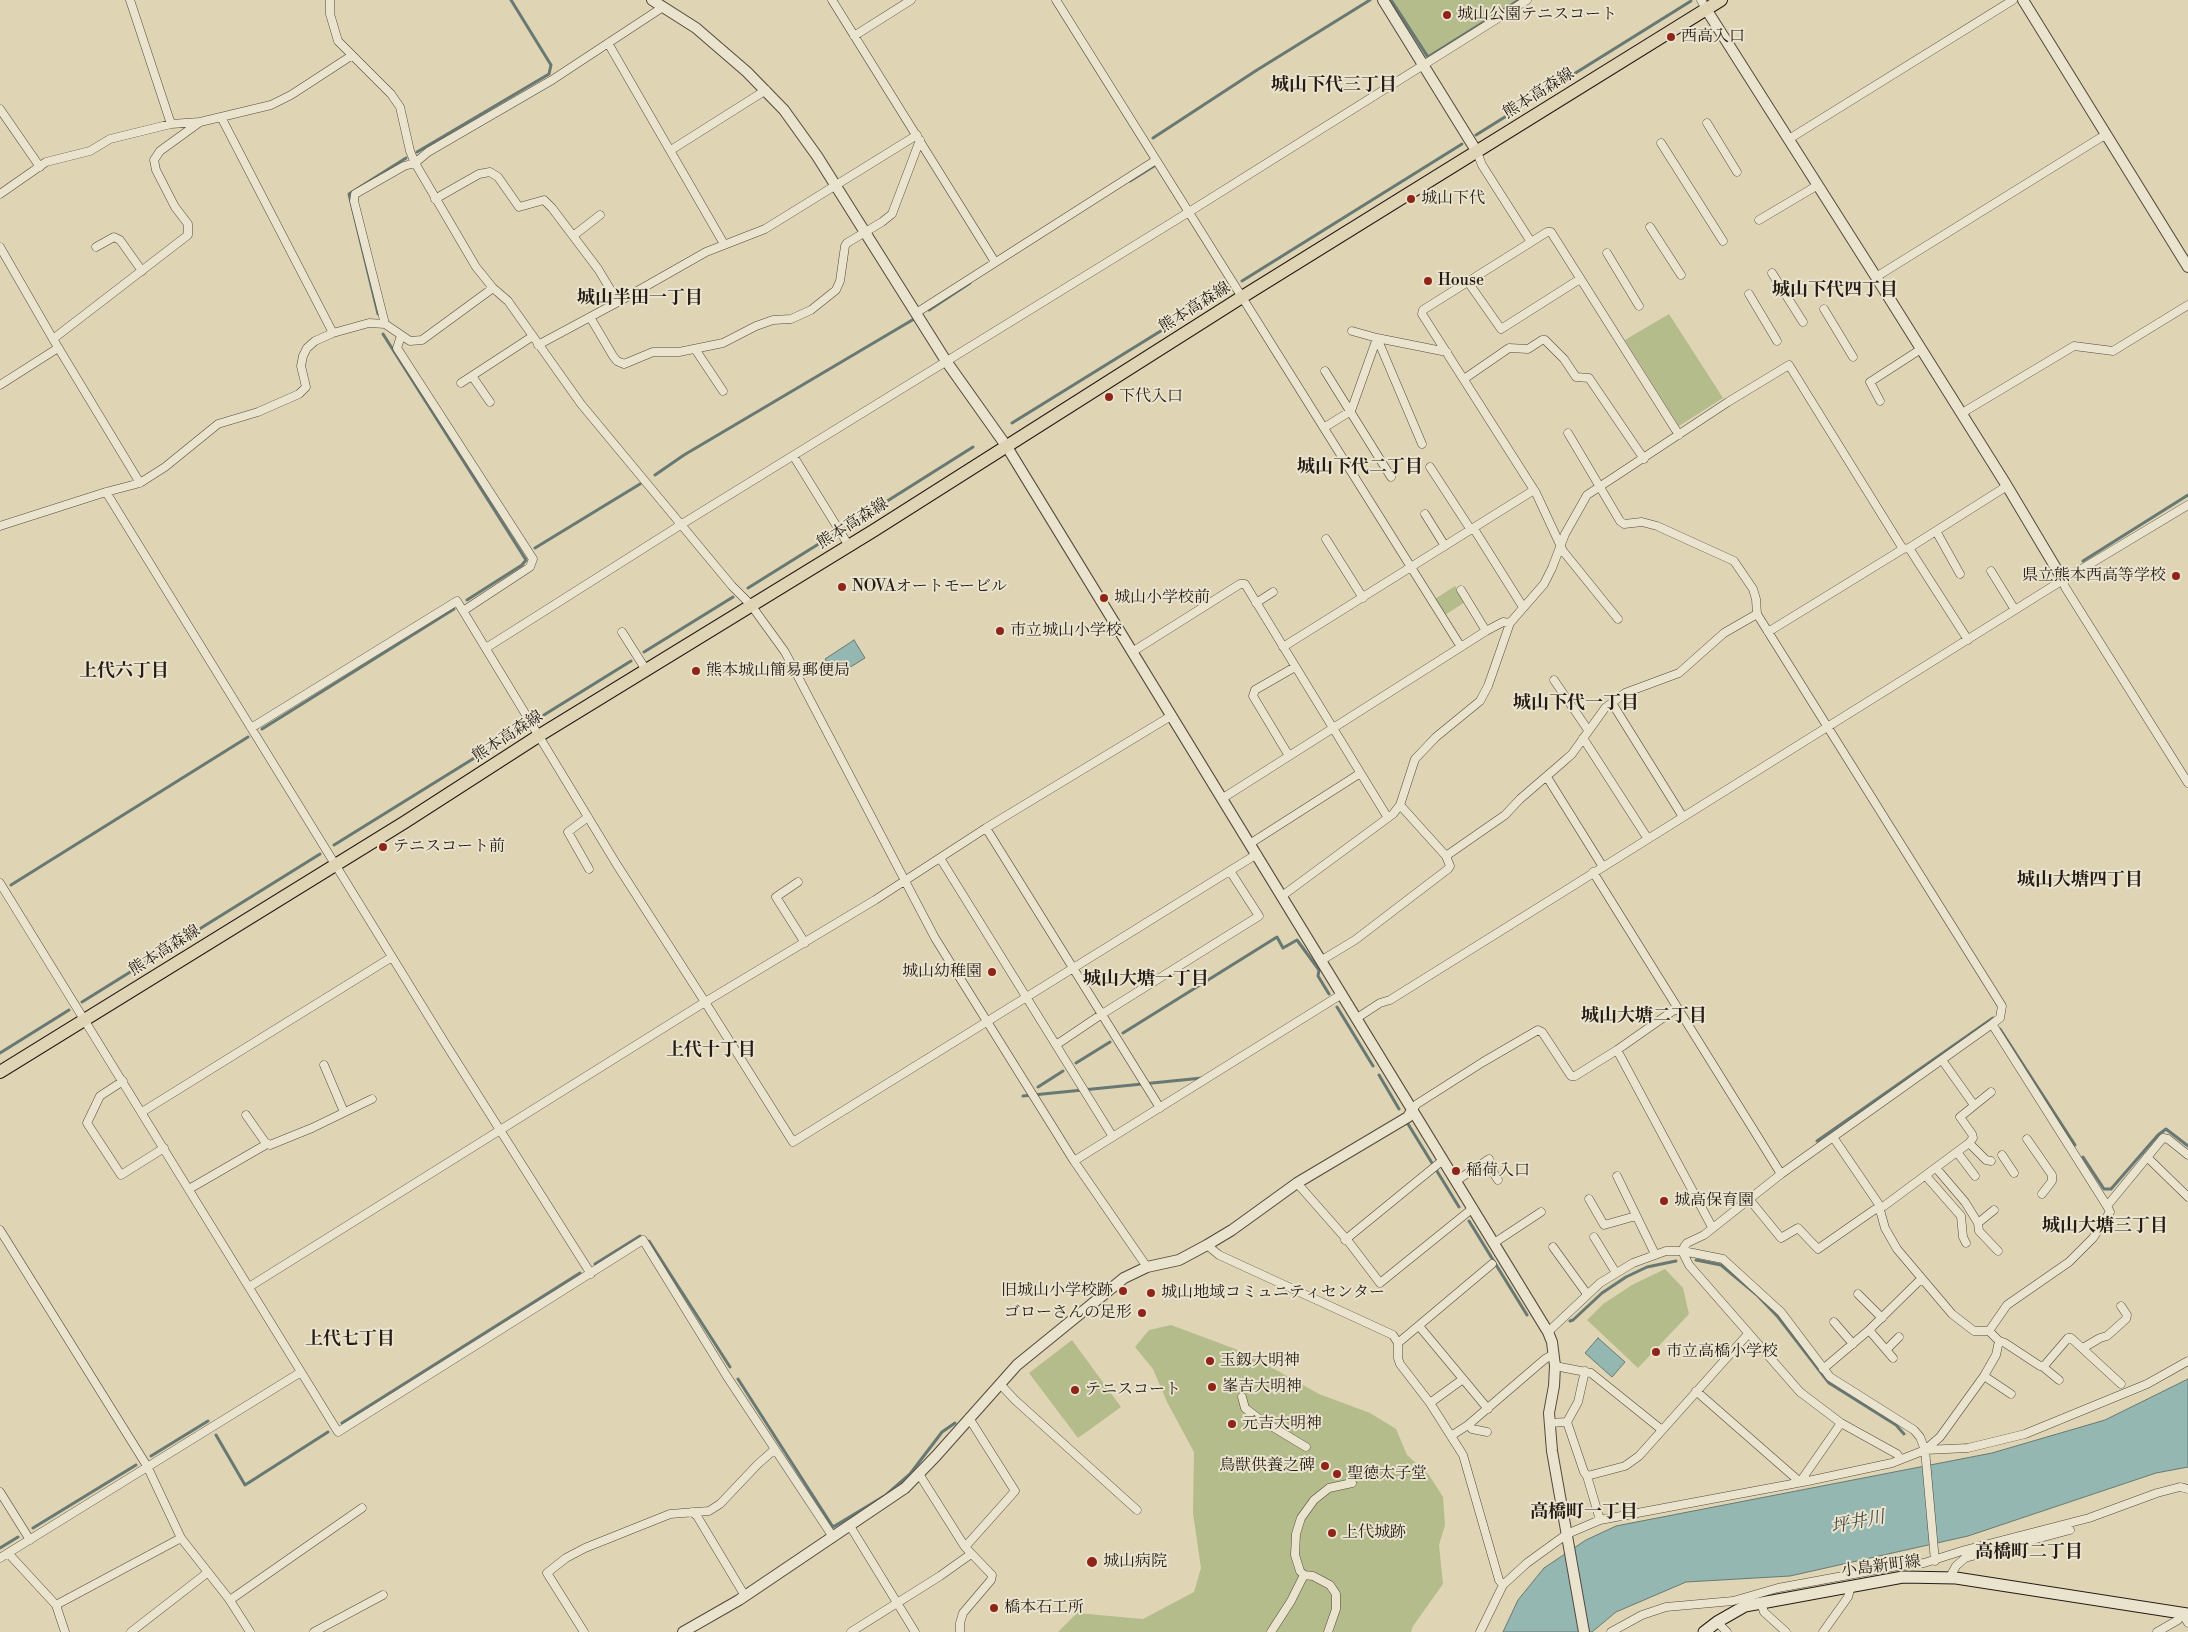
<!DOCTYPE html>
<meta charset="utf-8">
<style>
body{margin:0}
canvas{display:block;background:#dfd4b4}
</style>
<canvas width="2188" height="1632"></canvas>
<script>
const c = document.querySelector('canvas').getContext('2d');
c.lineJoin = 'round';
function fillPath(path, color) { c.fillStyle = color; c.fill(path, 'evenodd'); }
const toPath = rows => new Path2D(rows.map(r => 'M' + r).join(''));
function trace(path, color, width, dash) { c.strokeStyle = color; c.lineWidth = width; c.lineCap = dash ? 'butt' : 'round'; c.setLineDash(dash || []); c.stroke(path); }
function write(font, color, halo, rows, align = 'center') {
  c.font = font + ' "Libre Bodoni","Noto Serif JP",serif'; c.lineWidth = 4; c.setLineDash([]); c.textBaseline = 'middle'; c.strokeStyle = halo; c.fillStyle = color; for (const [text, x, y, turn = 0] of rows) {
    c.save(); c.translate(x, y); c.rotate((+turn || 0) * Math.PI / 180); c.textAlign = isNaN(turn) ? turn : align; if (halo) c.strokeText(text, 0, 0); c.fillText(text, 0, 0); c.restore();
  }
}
fillPath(toPath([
 [1383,0,1521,0,1423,65],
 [1669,314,1723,398,1679,426,1625,340],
 [1455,586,1465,602,1445,615,1435,599],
 [1665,1269,1683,1288,1689,1314,1638,1368,1587,1320,1603,1304,1632,1285],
 [1171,1325,1246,1353,1319,1394,1370,1413,1396,1429,1407,1455,1429,1475,1443,1497,1445,1525,1439,1545,1443,1584,1413,1626,1411,1632,1058,1632,1077,1613,1143,1619,1194,1592,1201,1568,1193,1513,1194,1452,1167,1402,1153,1369,1135,1347,1149,1330],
 [1072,1340,1121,1407,1078,1438,1029,1373]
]), '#b4bc8b');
const water = toPath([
 [854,640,865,658,836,676,825,659,854,640],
 [1598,1338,1625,1362,1612,1377,1585,1353,1598,1338],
 [2188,1379,2188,1467,2156,1473,1968,1536,1790,1576,1686,1582,1616,1612,1592,1632,1503,1632,1518,1600,1544,1568,1586,1540,1616,1526,1992,1453,2105,1420,2188,1379]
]);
fillPath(water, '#94b7b2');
trace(water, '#687973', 1);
trace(toPath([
 [1391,0,1428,57,1519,0],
 [1476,135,1691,1],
 [1153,138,1257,70,1370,0],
 [417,152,549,74,551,65,511,0],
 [1130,181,1154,166],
 [1242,281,1462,144],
 [929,310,970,283],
 [378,314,349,194,406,158],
 [383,334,526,560,522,565,467,600],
 [1012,423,1227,290],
 [655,475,684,455,914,319],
 [846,527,973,447],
 [535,548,640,484],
 [2083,561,2188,495],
 [748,588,833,535],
 [644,652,733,597],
 [539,718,631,661],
 [262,729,454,609],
 [334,845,526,726],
 [11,885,248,737],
 [82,1002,320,854],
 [1337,1007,1373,1066],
 [2000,1029,2075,1145],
 [1123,1033,1277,937,1283,948,1297,940,1319,970,1318,976,1329,994],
 [0,1053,69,1010],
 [1076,1063,1110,1042],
 [1379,1075,1399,1109],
 [1038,1087,1063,1071],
 [1023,1096,1202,1078],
 [1408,1124,1459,1207],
 [1817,1141,1993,1018],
 [2083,1157,2104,1189,2111,1189,2158,1135,2166,1129,2188,1146],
 [1469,1221,1527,1315],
 [649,1241,730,1367],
 [1696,1260,1721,1265,1757,1295,1778,1317,1829,1383,1896,1425,1904,1434],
 [595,1264,640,1236],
 [1570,1321,1573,1320,1602,1293,1626,1277,1647,1267,1676,1261],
 [738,1379,833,1527,886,1495,910,1474,942,1432,955,1423],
 [342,1423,580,1273],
 [216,1435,245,1485,328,1432],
 [151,1456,208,1421],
 [33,1528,136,1465],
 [0,1548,18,1537]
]), '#687973', 3);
const minor = toPath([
 [130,0,171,124],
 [330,0,330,14,338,41,391,94,400,107,410,151,415,163,476,267,493,288,508,301,581,404,732,586,751,605,785,652,935,938,1074,1161,1147,1267],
 [832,0,995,262],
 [1056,0,1461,647],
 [1701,0,1706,9],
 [854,36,911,0],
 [608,43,724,244],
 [0,109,40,167],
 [221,117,333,333],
 [1707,123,1737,172],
 [1789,139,2013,0],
 [1661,143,1723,241],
 [671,150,766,90],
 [1477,152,1482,165,1531,242],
 [0,194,46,162,90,151,110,139,171,124,200,122,271,105,291,95,351,56],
 [435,199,479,174,490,172,498,177,519,207,544,200,552,208,598,269,618,302],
 [1759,220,1818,185],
 [1650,227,1681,275],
 [573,236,600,215],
 [0,247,53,339,140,483],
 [96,247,114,237,120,240,142,271],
 [1607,253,1639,306],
 [1772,273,1803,322],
 [1876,277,2100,138,2107,135],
 [1468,282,1501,329,1580,279],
 [1749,294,1777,341],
 [1824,309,1853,357],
 [916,313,1156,160],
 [590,317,613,356,617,361,624,364,653,352,679,352,723,343,756,326,773,320,791,319,811,310,836,290,840,281,845,246,847,243,882,222,892,214,920,140],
 [385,324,354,201,355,194,404,166,415,163,428,152,552,80,663,7],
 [1352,331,1377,338,1422,444],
 [401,336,397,348,533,559,530,567,463,611],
 [53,339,188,235,188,224,175,207,156,170,154,160,160,151,200,122],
 [538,345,618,302,706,252,765,229,917,135],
 [695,349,723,391],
 [1325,371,1391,477],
 [472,376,490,402],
 [1464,379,1509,348,1528,349,1542,340,1545,340,1564,359,1576,377,1589,378,1644,459],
 [461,383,533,336],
 [0,385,58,348],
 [1880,401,1870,382,1921,349],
 [1962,415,1967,410,2074,346,2113,351,2188,305],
 [1325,427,1351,411,1377,338,1447,352],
 [1568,433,1620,521,1624,524,1642,522,1657,526,1734,561,1753,589,1756,599,1757,614,2002,1006,2000,1018,1992,1024,1781,1174,1704,1235,1687,1243,1684,1247,1684,1255,1689,1265,1800,1392,1841,1423,1897,1454,1900,1459],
 [794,457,849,546],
 [1430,467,1471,530],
 [106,492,445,1043,591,1274],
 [1425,514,1445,546],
 [0,526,106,492,140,483,165,467,218,424,258,412,299,394,306,387,301,366,303,356,307,348,315,341,333,333,369,323,385,324,410,341,422,340,493,288],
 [1474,529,1523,607],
 [1936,531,1960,574],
 [1326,539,1363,598],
 [1909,548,1968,640],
 [1991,571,2015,610],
 [2063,580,2065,587,2188,783],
 [1461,590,1486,631],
 [1256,603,1273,592],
 [1618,619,1563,551,1536,493,1422,314,1423,310,1547,232,1551,232,1679,435],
 [622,632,646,670],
 [1768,632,1903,549,1909,548,2007,486],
 [1283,647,1534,490],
 [486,648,682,524,1189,212,1527,0],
 [1132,652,1240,584,1245,584,1388,818],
 [1554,680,1588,730],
 [1612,703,1683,817],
 [251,728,457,601,617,865,705,1002,793,1142,1257,854],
 [1583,738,1648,839],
 [1289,756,1253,696,1255,690,1295,667],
 [1547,777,1603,867],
 [1223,798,1486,631,1503,622,1510,623],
 [588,817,568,832,589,869],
 [986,828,1160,1108],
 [1251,843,1359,774],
 [1446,856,1505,815,1520,799,1563,762,1572,754,1605,708,1625,693,1679,673,1724,633,1757,614],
 [940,858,1113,1137],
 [1593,872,1781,1174],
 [798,882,776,897,805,943],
 [0,883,338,1432,643,1240,726,1375,833,1537],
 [1282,896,1393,814,1400,805,1415,759,1436,737,1480,701,1488,686,1510,623,1544,584,1552,568,1565,534,1587,495,1728,402,1789,365,1903,549],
 [1322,960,1355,940,1448,869,1450,866,1446,856,1400,805],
 [1357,1018,1380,1003,1390,1000,2050,588,2188,505],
 [1992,1024,2107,1206,2163,1138,2168,1139,2188,1155],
 [1056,1045,1102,1014,1259,916,1230,871],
 [1617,1050,1712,1227],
 [1942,1060,1974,1105],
 [324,1065,344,1112],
 [123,1081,100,1096,87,1123,121,1175,164,1148],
 [1412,1110,1417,1104,1483,1062,1538,1030,1542,1032,1548,1041,1571,1076,1575,1076,1617,1050,1677,1008],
 [142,1112,392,957],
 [246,1115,265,1142,270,1145,312,1128,372,1099],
 [1833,1137,1878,1203,1885,1228,1897,1249,1952,1314,1974,1331,1989,1331,1999,1341,2005,1343,2040,1366,2044,1366,2068,1338,2071,1338,2121,1384],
 [2027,1139,2052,1175,2052,1181,2042,1194],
 [1969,1143,1973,1138,1972,1134,1960,1117,1991,1092],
 [1957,1152,1975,1176],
 [2002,1155,2014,1173],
 [2147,1157,2188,1197],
 [1074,1161,1342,994],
 [1486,1161,1498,1180],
 [1936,1168,1965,1202,1978,1223,1979,1231,1998,1251],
 [1617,1176,1655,1254],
 [1926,1176,1961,1216,1963,1237,1966,1243],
 [1456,1181,1489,1159],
 [1297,1183,1348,1241,1380,1283,1473,1208],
 [189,1189,267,1144],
 [1589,1199,1604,1225,1636,1216],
 [1749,1199,1781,1238,1798,1228,1818,1249,1874,1210,1884,1206,1969,1143,1986,1160,1991,1161],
 [1978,1223,1994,1210],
 [0,1230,147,1466,181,1538,229,1599,250,1632],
 [1594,1237,1616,1273],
 [1345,1240,1443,1160],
 [1494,1243,1541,1212],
 [1207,1245,1219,1255,1393,1335,1398,1343,1398,1358,1400,1364,1430,1403,1463,1455,1499,1580,1503,1585],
 [1553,1247,1587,1294],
 [249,1287,705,1002,875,900,986,828,1171,716],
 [1858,1294,1882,1318],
 [1834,1322,1853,1344],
 [1419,1326,1488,1409],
 [1869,1330,1893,1358],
 [1989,1331,2007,1305,2069,1262,2093,1238,2110,1212,2107,1206],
 [1548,1332,1600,1283,1633,1263,1666,1251,1683,1251,1723,1259,1781,1312,1830,1377,1914,1430,1920,1437,1925,1450,1935,1561],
 [1398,1343,1492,1264],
 [2083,1348,2100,1338,2107,1336,2126,1319,2127,1315,2121,1306],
 [1887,1349,1899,1337],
 [1555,1366,1591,1373,1662,1430],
 [2042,1366,2059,1380],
 [1823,1369,1869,1330,1921,1279],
 [1585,1371,1578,1402,1567,1422,1584,1472,1587,1476],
 [1984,1376,2011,1394],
 [1000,1384,1015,1400,1137,1510],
 [1696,1391,1800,1482],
 [1242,1397,1245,1408,1258,1418,1306,1447],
 [1430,1403,1463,1379],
 [1549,1423,1567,1422],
 [1468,1425,1472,1429,1487,1432],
 [1451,1436,1468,1425,1545,1359,1554,1354],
 [1925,1450,1940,1437,1984,1376,1996,1355,1999,1341],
 [919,1474,965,1547],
 [1800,1482,1841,1423],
 [0,1492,30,1540],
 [692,1512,697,1516,745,1596],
 [1600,1520,1587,1476,1625,1466,1639,1456,1748,1334],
 [850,1526,915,1632],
 [8,1553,56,1605,65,1632],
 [0,1558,301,1372],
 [1950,1577,1956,1566,1965,1558,2070,1530],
 [230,1600,362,1508],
 [1761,1603,1764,1612,1786,1632],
 [56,1605,181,1538],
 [2182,1613,2188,1623],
 [1717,1622,1727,1632],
 [131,1632,207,1573],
 [314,1632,383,1595],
 [584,1632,547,1573,566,1558,585,1548,670,1514,709,1511,720,1504,758,1464,775,1449],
 [851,1632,940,1576,971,1554],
 [960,1632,960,1623,963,1613,991,1580,992,1575,965,1547,1015,1491,969,1418],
 [1271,1632,1291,1601,1304,1575],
 [1328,1632,1336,1609,1336,1594,1330,1585,1313,1576,1304,1575,1300,1571,1295,1555,1296,1534,1301,1518,1314,1500,1329,1488,1352,1483],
 [1480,1632,1503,1585,1527,1563,1567,1534,1600,1520,1808,1481,1892,1463,1925,1450,1968,1448,2025,1434,2147,1384,2188,1361],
 [1611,1632,1642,1615,1666,1607,1733,1601,1778,1588,1903,1565,1924,1563,1965,1550,2089,1518,2157,1493,2180,1487,2188,1489],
 [1823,1632,1848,1597,1851,1586],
 [2157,1632,2178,1620,2182,1613]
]);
const tertiary = toPath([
 [652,0,696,28,747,72,784,110,817,156,946,361,1007,447,1548,1332,1552,1342,1555,1366,1554,1386,1549,1413,1552,1451,1584,1632],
 [1383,0,1477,152],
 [2023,0,2188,267],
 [1706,9,1876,277,2007,486,2063,580],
 [683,1632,739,1600,905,1488,936,1456,1017,1365,1124,1278,1147,1267,1179,1260,1207,1245,1232,1230,1297,1183,1408,1117,1412,1110]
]);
const secondary = toPath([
 [1704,1632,1717,1622,1745,1606,1903,1577,1956,1578,2188,1614]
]);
const primary = toPath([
 [0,1072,405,822,540,735,873,531,1242,297,1721,0]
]);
trace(minor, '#54493d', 9);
trace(tertiary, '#54493d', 12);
trace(secondary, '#261b15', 13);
trace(primary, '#261b15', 14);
trace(minor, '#eae3ce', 8);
trace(tertiary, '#eae3ce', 10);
trace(secondary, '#eae3ce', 11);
trace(primary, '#dfd4b4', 12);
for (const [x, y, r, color] of [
 [1447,15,5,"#8f2418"],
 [1671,37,5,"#8f2418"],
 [1411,199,5,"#8f2418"],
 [1428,281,5,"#8f2418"],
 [1109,397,5,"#8f2418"],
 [2176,576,5,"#8f2418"],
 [842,587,5,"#8f2418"],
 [1104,598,5,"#8f2418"],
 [1000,631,5,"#8f2418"],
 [696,671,5,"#8f2418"],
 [383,847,5,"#8f2418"],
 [992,972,5,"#8f2418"],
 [1456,1171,5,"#8f2418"],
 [1664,1201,5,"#8f2418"],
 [1123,1291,5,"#8f2418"],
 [1151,1293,5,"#8f2418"],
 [1142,1313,5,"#8f2418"],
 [1656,1352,5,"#8f2418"],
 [1210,1361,5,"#8f2418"],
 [1212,1387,5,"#8f2418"],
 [1075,1390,5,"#8f2418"],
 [1232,1424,5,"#8f2418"],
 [1325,1466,5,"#8f2418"],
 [1337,1474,5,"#8f2418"],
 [1332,1533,5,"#8f2418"],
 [1092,1562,6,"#8f2418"],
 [994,1608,5,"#8f2418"]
]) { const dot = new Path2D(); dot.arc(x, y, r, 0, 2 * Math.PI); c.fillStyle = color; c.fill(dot); trace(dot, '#eae3ce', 2); }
write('16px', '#261b15', '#eae3ce', [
 ["城山公園テニスコート",1457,15],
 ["西高入口",1681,37],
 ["城山下代",1421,199],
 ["House",1438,281],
 ["下代入口",1119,397],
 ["県立熊本西高等学校",2166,576,"right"],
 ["NOVAオートモービル",852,587],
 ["城山小学校前",1114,598],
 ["市立城山小学校",1010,631],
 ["熊本城山簡易郵便局",706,671],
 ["テニスコート前",393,847],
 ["城山幼稚園",982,972,"right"],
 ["稲荷入口",1466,1171],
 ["城高保育園",1674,1201],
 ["旧城山小学校跡",1113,1291,"right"],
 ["城山地域コミュニティセンター",1161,1293],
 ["ゴローさんの足形",1132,1313,"right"],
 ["市立高橋小学校",1666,1352],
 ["玉釼大明神",1220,1361],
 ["峯吉大明神",1222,1387],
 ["テニスコート",1085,1390],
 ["元吉大明神",1242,1424],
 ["鳥獣供養之碑",1315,1466,"right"],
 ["聖徳太子堂",1347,1474],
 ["上代城跡",1342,1533],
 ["城山病院",1103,1562],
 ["橋本石工所",1004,1608]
], 'left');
write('16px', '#261b15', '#eae3ce', [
 ["熊本高森線",1539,94,-32],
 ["熊本高森線",1195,308,-32],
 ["熊本高森線",853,524,-32],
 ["熊本高森線",508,737,-33],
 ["熊本高森線",165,951,-32],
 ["小島新町線",1881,1567,-7]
]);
write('bold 18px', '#261b15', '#eae3ce', [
 ["城山下代三丁目",1334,86],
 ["城山下代四丁目",1835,291],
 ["城山半田一丁目",640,299],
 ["城山下代二丁目",1360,468],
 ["上代六丁目",124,672],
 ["城山下代一丁目",1576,704],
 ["城山大塘四丁目",2080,881],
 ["城山大塘一丁目",1146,980],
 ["城山大塘二丁目",1644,1017],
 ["上代十丁目",711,1051],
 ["城山大塘三丁目",2105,1227],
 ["上代七丁目",350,1340],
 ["高橋町一丁目",1584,1513],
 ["高橋町二丁目",2029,1553]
]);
write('italic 18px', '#474a44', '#eae3ce', [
 ["坪井川",1858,1523,-11]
]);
</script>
